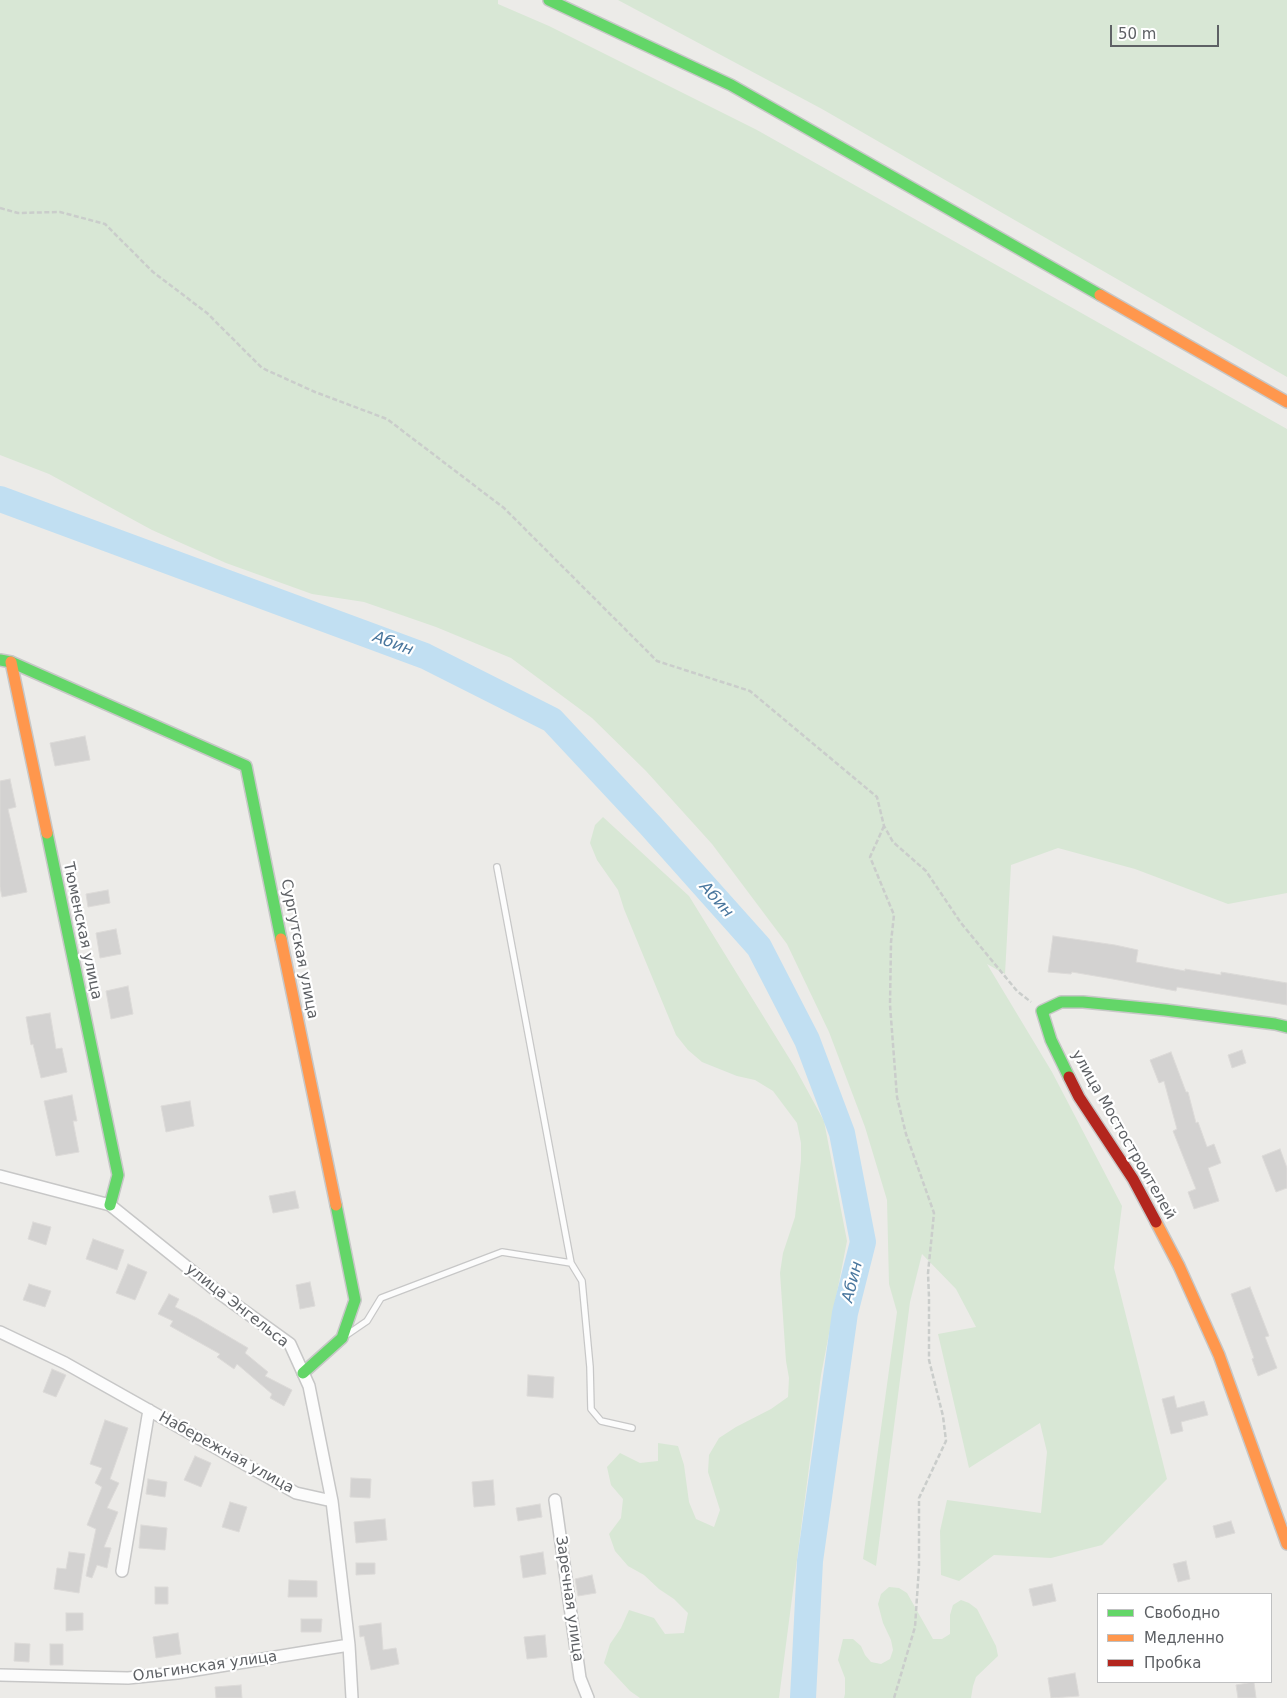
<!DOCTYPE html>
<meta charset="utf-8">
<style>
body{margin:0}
#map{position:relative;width:1287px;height:1698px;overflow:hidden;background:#ecebe8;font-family:"DejaVu Sans",sans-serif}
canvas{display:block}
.legend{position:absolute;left:1097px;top:1593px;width:175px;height:90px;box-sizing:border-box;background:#fff;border:1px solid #bfc0c1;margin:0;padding:6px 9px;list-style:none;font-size:15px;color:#5e6165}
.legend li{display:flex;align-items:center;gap:10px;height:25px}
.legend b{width:25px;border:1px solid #bfc0c1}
.scale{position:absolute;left:1110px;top:25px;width:109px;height:22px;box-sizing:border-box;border:2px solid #5e6165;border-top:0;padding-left:6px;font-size:15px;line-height:18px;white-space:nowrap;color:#5e6165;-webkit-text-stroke:4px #fff;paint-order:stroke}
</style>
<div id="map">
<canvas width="1287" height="1698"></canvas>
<ul class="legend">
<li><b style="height:6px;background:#63d668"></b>Свободно</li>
<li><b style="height:6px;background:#ff974d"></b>Медленно</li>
<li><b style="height:6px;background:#b3261e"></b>Пробка</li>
</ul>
<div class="scale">50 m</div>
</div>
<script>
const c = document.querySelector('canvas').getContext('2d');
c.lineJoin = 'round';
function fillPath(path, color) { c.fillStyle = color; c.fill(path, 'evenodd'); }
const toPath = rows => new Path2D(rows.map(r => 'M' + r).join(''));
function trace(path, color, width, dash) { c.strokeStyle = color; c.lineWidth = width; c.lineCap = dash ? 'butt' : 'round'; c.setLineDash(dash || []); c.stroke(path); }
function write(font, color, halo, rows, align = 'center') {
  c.font = font + ' "DejaVu Sans",sans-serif'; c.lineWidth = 4.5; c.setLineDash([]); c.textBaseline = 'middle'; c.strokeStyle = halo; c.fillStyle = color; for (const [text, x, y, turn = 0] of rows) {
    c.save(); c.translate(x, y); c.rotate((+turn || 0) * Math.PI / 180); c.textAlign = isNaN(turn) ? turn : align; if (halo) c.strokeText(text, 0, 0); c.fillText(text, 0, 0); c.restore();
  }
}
fillPath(toPath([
 [0,0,498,0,498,4,549,26,757,130,1287,429,1287,893,1228,904,1135,869,1058,848,1011,865,1005,974,987,964,1052,1072,1122,1206,1114,1268,1167,1479,1102,1545,1051,1558,994,1555,959,1581,941,1575,940,1531,947,1500,1041,1513,1047,1452,1040,1423,969,1468,938,1334,976,1327,956,1289,922,1254,910,1302,876,1566,863,1559,897,1312,889,1284,887,1200,865,1127,829,1032,787,944,712,844,646,771,592,718,511,658,436,627,364,602,312,594,226,563,152,530,49,474,0,455],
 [618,0,1287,0,1287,377,822,109],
 [603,817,689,896,794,1066,824,1121,847,1241,821,1375,779,1698,640,1698,630,1691,604,1663,610,1644,621,1628,629,1610,654,1618,665,1634,684,1633,688,1613,674,1599,659,1589,644,1575,628,1566,615,1551,609,1534,621,1518,623,1499,611,1485,607,1467,620,1453,640,1463,658,1461,658,1443,678,1446,684,1465,689,1502,696,1519,714,1527,720,1510,708,1472,709,1455,719,1438,736,1427,771,1409,788,1397,789,1378,786,1361,780,1273,783,1253,795,1217,801,1160,801,1143,797,1123,773,1091,755,1080,737,1076,702,1062,688,1050,676,1035,624,909,618,890,597,860,590,843,595,825],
 [889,1587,899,1588,907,1593,933,1639,942,1639,950,1634,950,1615,953,1605,961,1600,969,1603,977,1609,996,1646,998,1656,976,1677,973,1686,971,1698,844,1698,845,1694,845,1678,838,1660,843,1639,853,1639,861,1646,865,1655,871,1662,881,1664,890,1659,893,1650,891,1640,883,1623,878,1604,881,1594]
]), '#d8e7d5');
trace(toPath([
 [0,499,425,656,552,720,650,825,759,947,807,1040,842,1133,863,1242,845,1313,810,1561,803,1698]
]), '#c1dff2', 26);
const building = toPath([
 [85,736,90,760,55,766,50,743,85,736],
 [10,779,16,807,8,809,27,892,2,897,0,887,0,781,10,779],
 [108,890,110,903,88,907,86,894,108,890],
 [116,929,121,954,100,958,96,933,116,929],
 [1053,936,1115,945,1138,950,1136,962,1185,971,1185,969,1221,975,1221,972,1287,983,1287,1005,1177,987,1176,991,1113,979,1072,972,1071,974,1048,972,1053,936],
 [128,986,133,1014,111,1019,106,991,128,986],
 [50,1013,56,1049,62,1048,67,1072,41,1078,33,1044,31,1045,26,1017,50,1013],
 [1242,1050,1246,1063,1232,1068,1228,1055,1242,1050],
 [1171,1052,1186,1092,1188,1092,1196,1123,1198,1122,1207,1147,1214,1144,1221,1163,1208,1168,1219,1201,1194,1209,1188,1192,1196,1189,1173,1131,1177,1129,1164,1081,1159,1083,1150,1060,1171,1052],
 [72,1095,77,1121,73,1121,79,1152,56,1156,44,1101,72,1095],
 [190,1101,194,1126,166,1132,161,1106,190,1101],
 [1280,1149,1287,1168,1287,1188,1276,1192,1262,1156,1280,1149],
 [295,1191,299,1208,273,1213,269,1196,295,1191],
 [33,1222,51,1227,46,1245,28,1239,33,1222],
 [93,1239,124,1250,117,1270,86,1259,93,1239],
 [128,1264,147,1272,135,1300,116,1293,128,1264],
 [310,1282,315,1306,300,1309,296,1285,310,1282],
 [29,1284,51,1291,45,1307,23,1300,29,1284],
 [1250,1287,1269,1336,1265,1337,1277,1368,1258,1376,1252,1359,1254,1358,1231,1294,1250,1287],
 [169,1294,179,1299,175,1307,197,1318,248,1348,245,1353,268,1372,265,1376,292,1390,284,1406,270,1398,272,1394,237,1364,234,1369,217,1357,220,1354,170,1326,173,1321,158,1314,169,1294],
 [52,1369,66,1375,56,1397,43,1392,52,1369],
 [528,1375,554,1377,553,1398,527,1396,528,1375],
 [1174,1396,1177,1408,1204,1401,1208,1415,1181,1422,1183,1431,1171,1434,1162,1399,1174,1396],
 [105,1420,128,1428,110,1479,119,1483,107,1508,118,1512,104,1547,111,1548,107,1568,97,1565,92,1578,86,1576,96,1529,87,1525,102,1487,95,1483,102,1468,90,1464,105,1420],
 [195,1456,211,1463,201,1487,184,1480,195,1456],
 [351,1478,371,1479,370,1498,350,1497,351,1478],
 [148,1479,167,1482,165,1497,146,1494,148,1479],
 [493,1480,495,1505,474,1507,472,1482,493,1480],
 [230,1502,247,1507,239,1532,222,1527,230,1502],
 [540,1504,542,1517,518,1521,516,1508,540,1504],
 [385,1519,387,1540,356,1543,354,1522,385,1519],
 [1231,1521,1235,1533,1216,1538,1213,1526,1231,1521],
 [141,1525,167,1528,165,1550,139,1548,141,1525],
 [69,1552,85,1554,79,1593,54,1589,57,1568,66,1569,69,1552],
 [543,1552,546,1574,523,1578,520,1556,543,1552],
 [1186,1561,1190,1579,1178,1582,1173,1564,1186,1561],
 [356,1563,375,1563,375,1574,356,1575,356,1563],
 [592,1575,596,1593,578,1596,575,1579,592,1575],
 [289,1580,317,1581,317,1597,288,1597,289,1580],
 [1052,1584,1056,1601,1033,1606,1029,1589,1052,1584],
 [155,1587,168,1587,168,1604,155,1604,155,1587],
 [66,1613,83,1613,83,1630,66,1631,66,1613],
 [301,1619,322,1619,321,1632,301,1632,301,1619],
 [381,1623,383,1650,396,1648,399,1664,371,1670,364,1636,360,1637,359,1626,381,1623],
 [178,1633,181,1654,156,1658,153,1637,178,1633],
 [545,1635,547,1657,527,1659,524,1637,545,1635],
 [15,1643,30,1644,29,1662,14,1661,15,1643],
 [50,1644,63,1644,63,1665,50,1665,50,1644],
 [1075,1673,1079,1696,1051,1698,1048,1678,1075,1673],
 [1254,1682,1256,1698,1238,1698,1236,1685,1254,1682],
 [241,1685,242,1698,216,1698,215,1687,241,1685]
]);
fillPath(building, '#d3d2d1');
trace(building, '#dcdad8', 1);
const lane = toPath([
 [497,867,571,1263],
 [348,1334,367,1321,381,1298,502,1252,571,1263,582,1281,590,1367,591,1409,601,1421,632,1428]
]);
const street = toPath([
 [0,1176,110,1205,218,1292,290,1344,309,1386,332,1501,349,1645,352,1698],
 [0,1332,65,1363,296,1493,332,1501],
 [555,1500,580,1678,588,1698],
 [122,1571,149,1410],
 [0,1675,128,1678,177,1673,349,1645]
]);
const fast = toPath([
 [549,0,731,85,1100,295],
 [0,660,11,662,246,766,281,939],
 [47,833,118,1175,110,1205],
 [1069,1077,1051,1040,1042,1011,1061,1002,1083,1002,1165,1010,1275,1024,1287,1027],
 [303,1373,342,1338,355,1300,336,1205]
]);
const slow = toPath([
 [1100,295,1287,402],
 [11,662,47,833],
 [281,939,336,1205],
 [1156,1222,1179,1266,1219,1355,1287,1544]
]);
const jam = toPath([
 [1069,1077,1079,1097,1133,1179,1156,1222]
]);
trace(lane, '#c7c7c7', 8);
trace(street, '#c7c7c7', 14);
trace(fast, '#c7c7c7', 14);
trace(slow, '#c7c7c7', 14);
trace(jam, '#c7c7c7', 14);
trace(toPath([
 [0,208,18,213,60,212,105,224,153,272,207,313,262,368,315,392,387,419,504,508,657,661,750,691,877,797,884,826,893,842,926,871,961,923,1017,991,1031,1002],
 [884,826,870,857,894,915,891,942,890,1005,897,1097,906,1134,934,1213,928,1273,929,1297,929,1360,943,1416,946,1441,919,1498,919,1567,915,1627,894,1698]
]), '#cacdcb', 2.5, [5, 2.5]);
trace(lane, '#fcfcfc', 5.5);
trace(street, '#fcfcfc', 11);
trace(fast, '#63d668', 11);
trace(slow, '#ff974d', 11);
trace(jam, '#b3261e', 11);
write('15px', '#5e6165', '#fff', [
 ["Тюменская улица",82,931,78],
 ["Сургутская улица",299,949,79],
 ["улица Мостостроителей",1123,1135,60],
 ["улица Энгельса",237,1306,38],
 ["Набережная улица",226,1453,29],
 ["Заречная улица",569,1599,82],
 ["Ольгинская улица",205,1667,-8]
]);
write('italic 16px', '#4a779e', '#fff', [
 ["Абин",393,644,20],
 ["Абин",716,900,48],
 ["Абин",853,1282,-76]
]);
</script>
